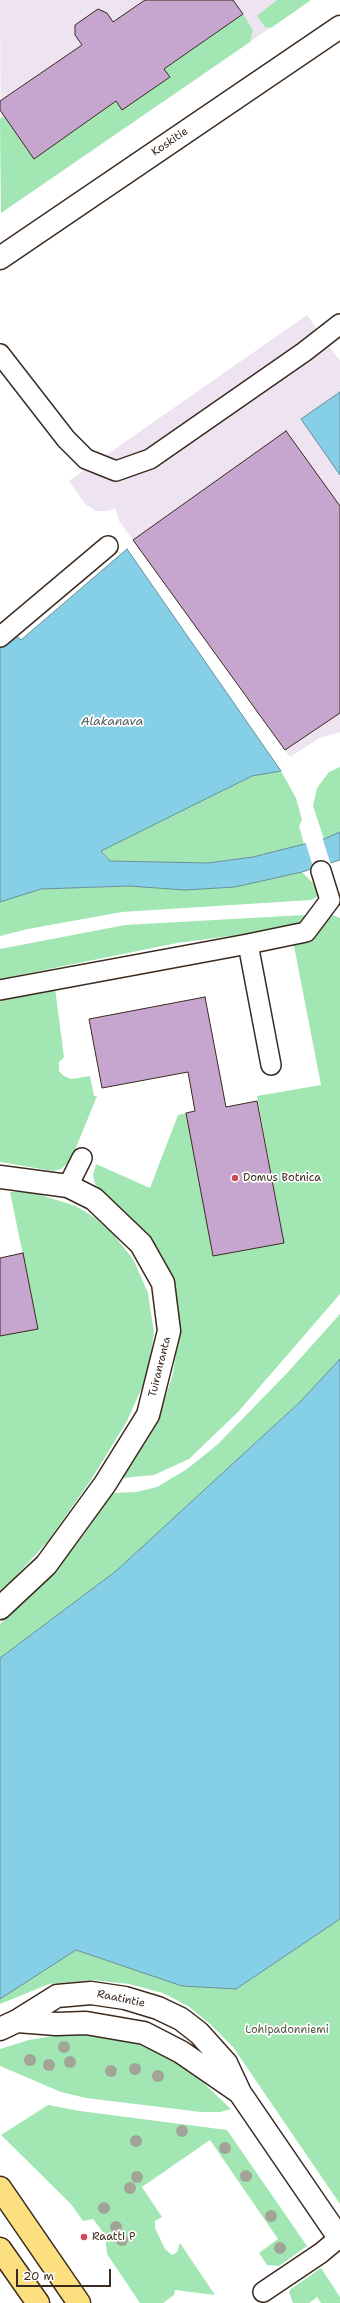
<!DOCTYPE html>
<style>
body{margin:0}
#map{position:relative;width:340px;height:2303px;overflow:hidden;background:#fff;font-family:"Shantell Sans",sans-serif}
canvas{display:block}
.scale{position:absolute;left:16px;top:2269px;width:95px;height:18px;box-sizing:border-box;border:2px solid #3b2a1e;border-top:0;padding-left:5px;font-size:12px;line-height:14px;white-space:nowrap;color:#3b2a1e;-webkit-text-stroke:3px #fff;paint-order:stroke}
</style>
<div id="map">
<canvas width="340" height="2303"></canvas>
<div class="scale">20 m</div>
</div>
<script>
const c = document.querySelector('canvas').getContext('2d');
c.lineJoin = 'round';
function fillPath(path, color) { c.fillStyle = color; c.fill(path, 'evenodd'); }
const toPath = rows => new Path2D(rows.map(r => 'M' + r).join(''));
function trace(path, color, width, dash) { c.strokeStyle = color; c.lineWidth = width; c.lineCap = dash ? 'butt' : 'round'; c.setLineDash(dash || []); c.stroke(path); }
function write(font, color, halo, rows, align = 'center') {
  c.font = font + ' "Shantell Sans",sans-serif'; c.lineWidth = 3.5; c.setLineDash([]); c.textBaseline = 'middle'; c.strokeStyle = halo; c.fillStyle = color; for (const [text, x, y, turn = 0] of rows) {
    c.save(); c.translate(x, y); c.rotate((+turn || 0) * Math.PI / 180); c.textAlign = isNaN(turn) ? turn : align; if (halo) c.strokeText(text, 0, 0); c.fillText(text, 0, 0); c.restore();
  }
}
fillPath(toPath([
 [0,0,311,0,1,213],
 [307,315,340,361,340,392,302,419,340,475,340,732,320,738,290,757,119,521,115,508,108,511,96,511,85,504,69,481]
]), '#eee4f1');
fillPath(toPath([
 [277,0,311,0,271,28,265,27,257,16],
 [243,14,253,30,250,42,1,213,0,119,4,116,34,159,116,101,122,110,169,76,164,69],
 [340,767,340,832,324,839,313,806,317,788,329,772],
 [281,771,296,798,302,820,299,826,304,844,253,857,208,863,110,861,101,850,252,776],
 [302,872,319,889,320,895,311,900,122,912,28,929,0,936,0,902,41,889,129,886,185,890,235,887],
 [304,915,333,915,340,918,340,1294,238,1412,189,1459,154,1475,123,1478,151,1432,165,1398,173,1374,178,1339,157,1251,141,1229,95,1184,93,1175,96,1164,150,1188,178,1115,186,1113,213,1256,284,1243,257,1096,321,1085,294,946,284,929,177,943,0,979,0,949,125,925],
 [55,988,64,1057,59,1062,59,1071,64,1076,71,1079,90,1076,94,1096,97,1096,71,1160,61,1169,53,1171,0,1162,0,1002,8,997],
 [10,1192,31,1192,76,1206,95,1218,112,1233,133,1259,148,1293,154,1333,148,1374,127,1421,91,1480,48,1541,0,1594,0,1336,38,1328],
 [340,1314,340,1359,301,1401,116,1571,0,1658,0,1624,52,1575,85,1533,112,1493,136,1492,157,1487,187,1469,217,1445,288,1372],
 [340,1919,340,2204,233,2047,210,2024,188,2006,163,1993,129,1984,92,1980,49,1984,0,2004,0,1999,76,1950,182,1986,236,1989],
 [60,2035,86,2035,113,2038,140,2045,169,2058,191,2071,231,2109,220,2112,201,2112,86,2098,61,2092,0,2066,0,2049,29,2040],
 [48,2105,80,2111,227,2130,307,2246,279,2266,267,2265,259,2253,278,2239,210,2140,142,2187,162,2217,155,2221,155,2228,165,2249,172,2255,177,2252,180,2243,215,2295,175,2290,174,2295,163,2303,140,2303,107,2254,105,2235,93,2219,83,2221,71,2204,1,2135],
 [321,2268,340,2297,340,2303,321,2303,317,2297,309,2303,293,2303,289,2292,291,2289]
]), '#a2e7b3');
const water = toPath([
 [340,392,340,475,301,419,340,392],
 [127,549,281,771,252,776,101,851,110,861,208,863,253,857,324,839,340,832,340,860,302,872,235,887,185,890,129,886,41,889,0,902,0,647,15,635,21,640,127,549],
 [340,1359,340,1919,236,1989,182,1986,76,1950,0,1999,0,1658,116,1571,301,1401,340,1359]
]);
fillPath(water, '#86d0e7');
trace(water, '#688e97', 1);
fillPath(toPath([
 [322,837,331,865,314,870,305,841]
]), '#fff');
const building = toPath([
 [145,0,233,0,243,14,164,69,170,77,122,110,116,101,34,159,0,110,0,101,82,45,75,35,75,25,98,9,107,13,113,22,145,0],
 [286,431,340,506,340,713,285,750,133,540,286,431],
 [205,997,226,1107,257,1101,284,1243,213,1256,186,1113,195,1111,188,1072,102,1088,89,1019,205,997],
 [23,1253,38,1329,0,1336,0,1258,23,1253]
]);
fillPath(building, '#c6a5cf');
trace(building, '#3b2a1e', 1);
const service = toPath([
 [0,354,66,439,86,459,116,471,150,459,304,352,340,324],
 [0,637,108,546],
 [248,944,306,932,330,900,321,871],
 [0,990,248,944,271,1065],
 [68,1186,82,1158],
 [263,2292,321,2253,339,2238]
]);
const minor = toPath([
 [0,258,340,27],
 [0,1177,68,1186,94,1199,141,1244,163,1283,169,1331,148,1415,105,1484,46,1565,0,1608],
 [17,2021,56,2024,86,2023,144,2033,181,2052,239,2092],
 [0,2029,17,2021,57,1996,91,1993,125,1998,158,2008,181,2019,199,2033,226,2063,240,2093,340,2239]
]);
const primary = toPath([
 [0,2188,79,2303],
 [0,2249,38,2303]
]);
trace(service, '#3b2a1e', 22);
trace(minor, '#3b2a1e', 25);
trace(primary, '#3b2a1e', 25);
trace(service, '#fff', 19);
trace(minor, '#fff', 22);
trace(primary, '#fce080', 22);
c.fillStyle = '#a2a498';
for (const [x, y] of [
 [64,2047],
 [30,2060],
 [70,2062],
 [49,2065],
 [135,2069],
 [111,2071],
 [158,2076],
 [182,2131],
 [136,2141],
 [225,2148],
 [246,2176],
 [137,2177],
 [130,2188],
 [104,2208],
 [271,2216],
 [116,2227],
 [122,2240],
 [280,2248]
]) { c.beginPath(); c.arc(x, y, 6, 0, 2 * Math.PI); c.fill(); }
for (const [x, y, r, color] of [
 [235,1178,4,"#d1495b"],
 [84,2237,4,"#d1495b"]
]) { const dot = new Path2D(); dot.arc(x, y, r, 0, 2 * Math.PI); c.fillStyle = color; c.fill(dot); trace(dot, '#fff', 1.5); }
write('11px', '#3b2a1e', '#fff', [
 ["Koskitie",170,142,-34],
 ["Tuiranranta",160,1367,-76],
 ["Raatintie",121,1999,12]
]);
write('11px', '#3b2a1e', '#fff', [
 ["Domus Botnica",243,1178],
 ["Raatti P",92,2237]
], 'left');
write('11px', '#555943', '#fff', [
 ["Lohipadonniemi",287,2030]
]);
write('italic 12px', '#525c5a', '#fff', [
 ["Alakanava",112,722]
]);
</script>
